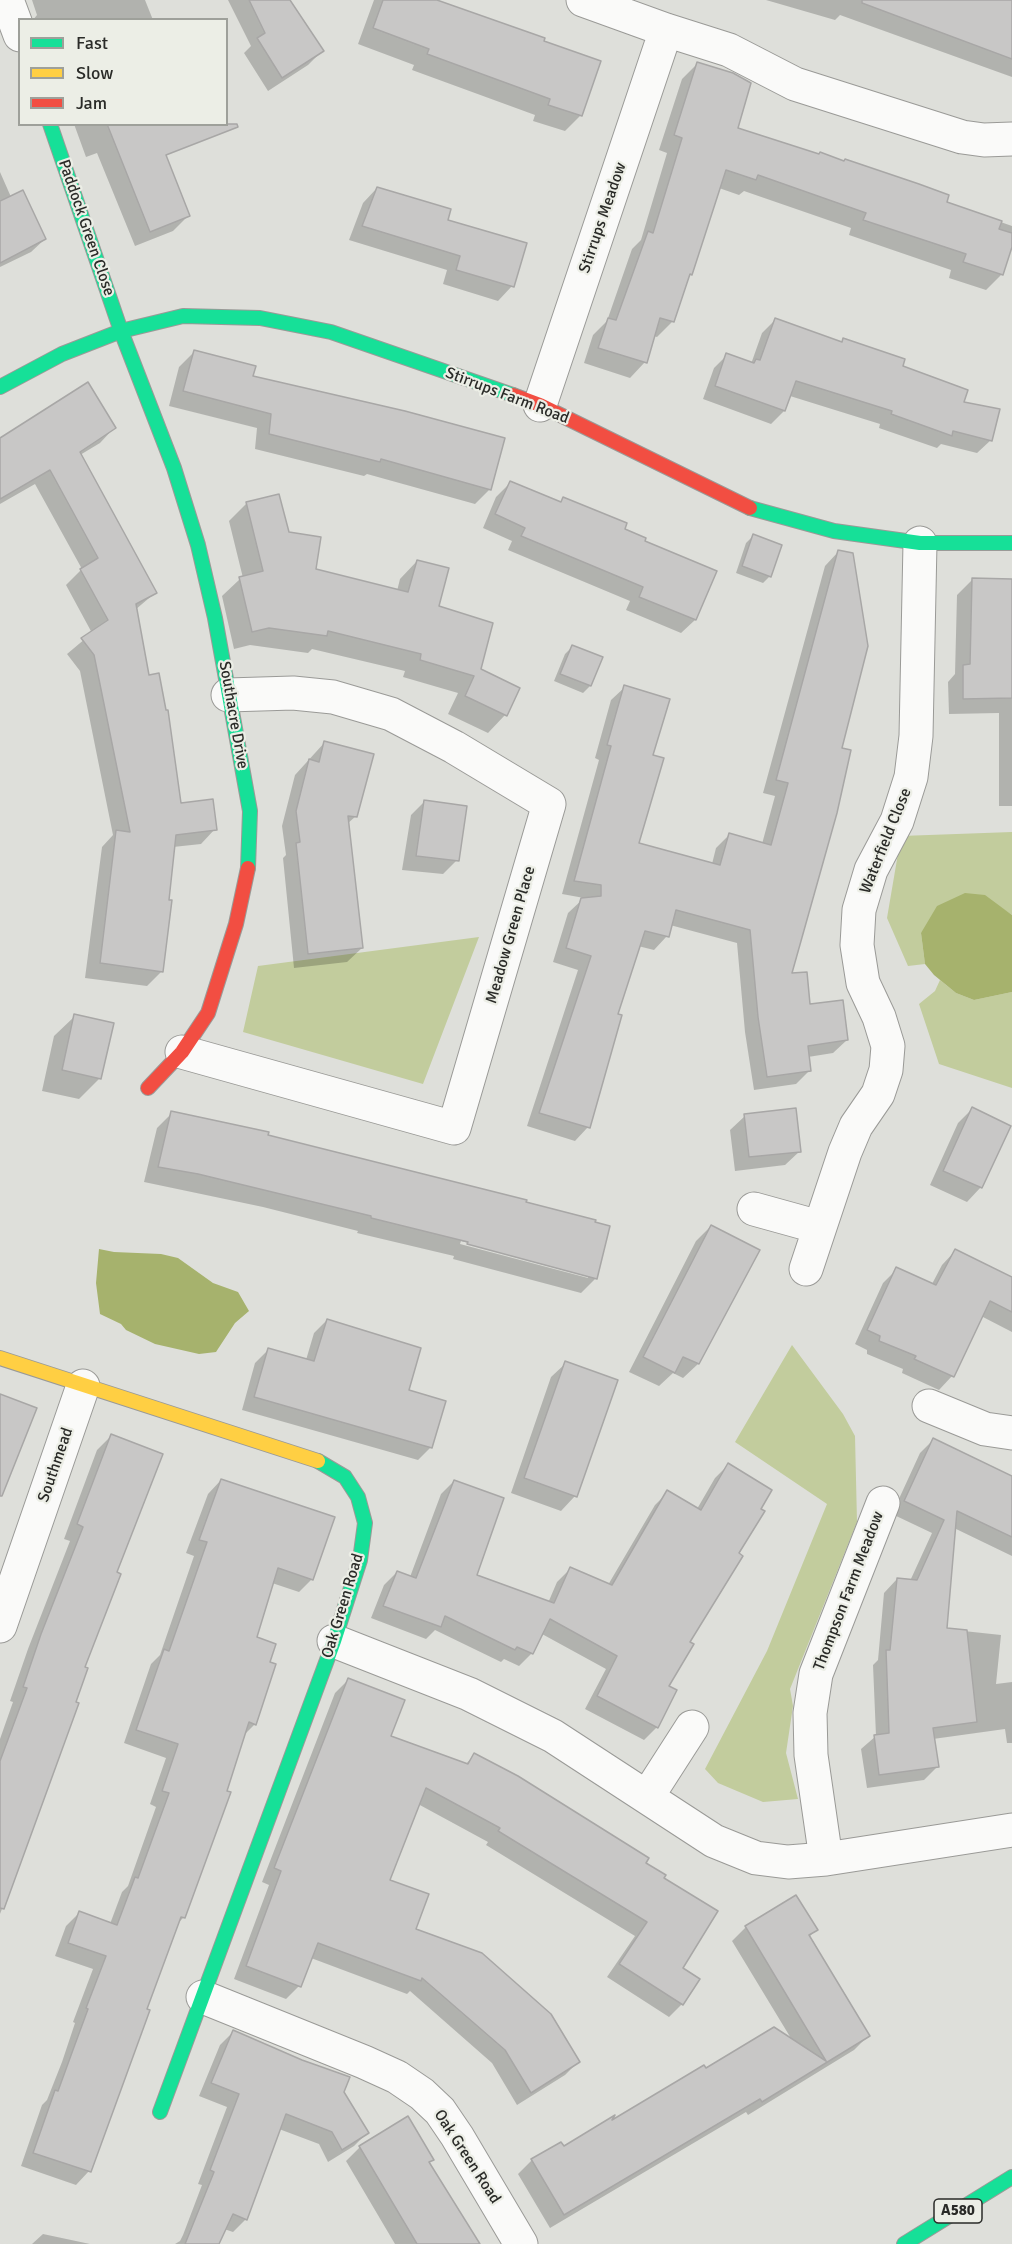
<!DOCTYPE html>
<style>
body{margin:0}
#map{position:relative;width:1012px;height:2244px;overflow:hidden;background:#dedfda;font-family:Signika,sans-serif}
canvas{display:block}
.legend{position:absolute;left:18px;top:18px;width:210px;height:108px;box-sizing:border-box;background:#eceee6;border:2px solid #9ea09a;margin:0;padding:8px 10px;list-style:none;font-size:18px;color:#2a2b28}
.legend li{display:flex;align-items:center;gap:12px;height:30px}
.legend b{width:30px;border:2px solid #9ea09a}
</style>
<div id="map">
<canvas width="1012" height="2244"></canvas>
<ul class="legend">
<li><b style="height:8px;background:#16e098"></b>Fast</li>
<li><b style="height:8px;background:#ffcf43"></b>Slow</li>
<li><b style="height:8px;background:#f24e42"></b>Jam</li>
</ul>
</div>
<script>
const c = document.querySelector('canvas').getContext('2d');
c.lineJoin = 'round';
function fillPath(path, color) { c.fillStyle = color; c.fill(path, 'evenodd'); }
const toPath = rows => new Path2D(rows.map(r => 'M' + r).join(''));
function trace(path, color, width, dash) { c.strokeStyle = color; c.lineWidth = width; c.lineCap = dash ? 'butt' : 'round'; c.setLineDash(dash || []); c.stroke(path); }
function write(font, color, halo, rows, align = 'center') {
  c.font = font + ' Signika,sans-serif'; c.lineWidth = 4.5; c.setLineDash([]); c.textBaseline = 'middle'; c.strokeStyle = halo; c.fillStyle = color; for (const [text, x, y, turn = 0] of rows) {
    c.save(); c.translate(x, y); c.rotate((+turn || 0) * Math.PI / 180); c.textAlign = isNaN(turn) ? turn : align; if (halo) c.strokeText(text, 0, 0); c.fillText(text, 0, 0); c.restore();
  }
}
fillPath(toPath([
 [1012,832,1012,915,1000,907,921,933,925,964,908,966,887,918,901,836],
 [479,937,423,1084,243,1032,258,966],
 [940,980,956,993,974,1000,1012,992,1012,1088,939,1064,919,1004,935,991],
 [792,1345,843,1414,855,1436,857,1522,790,1689,793,1706,786,1753,798,1799,763,1802,718,1783,705,1769,767,1651,827,1504,735,1442]
]), '#c2cc9d');
fillPath(toPath([
 [965,893,985,895,1012,915,1012,992,974,1000,956,993,934,975,925,964,921,933,937,906],
 [99,1249,114,1252,161,1254,178,1258,213,1283,238,1292,249,1311,235,1323,216,1352,199,1354,155,1344,126,1330,121,1324,100,1314,96,1283]
]), '#a6b26d');
fillPath(toPath([
 [32,0,145,0,153,20,33,20,37,15],
 [228,0,288,0,322,51,308,65,268,91,244,53,251,46],
 [374,0,433,0,581,115,565,131,533,121,535,115,412,70,414,65,358,44],
 [766,0,1001,0,1012,3,1012,77,840,15,835,20],
 [697,64,736,129,1012,226,1012,242,1001,275,986,290,949,278,951,270,849,235,851,228,744,191,739,195,719,188,691,274,687,278,673,321,657,337,653,336,645,362,630,378,584,363,593,335,607,321,632,249,641,240,667,153,659,150,682,79],
 [74,124,153,124,189,215,173,231,135,246,97,153,86,157],
 [0,172,11,197,45,239,31,252,0,267],
 [377,188,446,221,512,286,498,301,443,284,447,270,349,240,363,203],
 [775,320,840,343,843,340,901,367,962,403,991,440,977,453,941,444,937,448,879,428,880,424,790,396,784,411,771,424,703,399,714,368,727,355,751,364,762,333],
 [194,352,251,377,490,489,475,504,367,474,364,476,255,449,257,428,169,406,179,367],
 [114,428,100,443,80,455,155,593,135,610,148,677,180,804,215,829,201,844,173,847,162,971,147,986,85,978,102,847,113,835,80,671,67,654,92,633,66,585,82,569,35,484,0,504,0,439],
 [510,483,559,503,563,499,643,542,695,620,681,633,626,610,630,601,508,550,512,541,483,528,496,497],
 [247,503,288,533,315,570,397,591,400,579,417,561,437,607,479,670,518,688,505,715,488,733,448,714,458,693,403,677,405,671,312,649,308,653,250,645,234,649,222,596,240,579,243,578,229,521],
 [753,536,770,576,763,583,736,573,746,543],
 [838,552,840,749,790,975,808,1006,847,1040,833,1053,808,1057,810,1070,796,1084,754,1090,745,1032,737,943,670,925,667,936,654,950,638,946,616,1015,588,1127,575,1141,527,1126,578,970,553,962,568,913,584,898,562,894,599,760,595,758,611,700,625,687,651,756,637,844,712,864,716,848,730,834,762,844,775,796,763,793,825,566],
 [972,580,1012,581,1012,806,999,806,999,713,949,714,948,682,955,674,957,595],
 [572,647,601,658,590,686,583,693,554,681,565,654],
 [325,742,356,816,347,824,362,948,347,962,294,968,283,858,286,855,282,826,295,775],
 [425,801,457,860,443,874,402,870,411,815],
 [75,1016,100,1078,79,1099,42,1091,54,1036],
 [972,1109,981,1187,967,1202,930,1185,958,1123],
 [172,1113,266,1136,596,1278,581,1293,453,1259,454,1256,357,1233,358,1231,263,1207,144,1182,157,1128],
 [461,1241,588,1275,588,1278,460,1244],
 [745,1116,800,1151,785,1165,735,1171,730,1130],
 [711,1226,698,1364,683,1378,673,1373,659,1386,629,1372,696,1241],
 [955,1251,1012,1279,1012,1332,981,1316,952,1376,939,1390,902,1373,903,1369,867,1354,867,1350,855,1344,883,1283,897,1269,932,1284,942,1265],
 [327,1320,407,1391,431,1447,418,1460,242,1410,255,1363,268,1350,306,1360,314,1333],
 [566,1363,575,1496,561,1511,511,1493,551,1377],
 [111,1436,115,1573,19,1865,0,1914,0,1739,13,1702,10,1701,28,1649,70,1541,64,1539,97,1450],
 [933,1440,1012,1496,1012,1556,954,1528,945,1629,1001,1635,996,1684,1012,1682,1012,1743,1007,1743,1005,1729,933,1739,937,1767,924,1780,867,1788,861,1749,876,1736,873,1665,878,1660,884,1593,897,1579,910,1581,932,1533,892,1514,920,1453],
 [728,1465,688,1642,666,1687,657,1727,644,1740,585,1709,606,1669,542,1634,532,1653,519,1666,504,1659,501,1662,435,1630,426,1639,371,1618,384,1585,397,1572,410,1577,441,1494,454,1481,475,1576,548,1603,557,1582,570,1569,608,1585,655,1505,668,1492,697,1509,715,1478],
 [221,1480,312,1579,299,1592,272,1583,255,1638,269,1663,255,1724,244,1735,225,1792,230,1793,183,1918,177,1924,89,2171,76,2185,21,2166,42,2105,47,2100,62,2062,75,2023,73,2022,93,1969,55,1956,66,1926,79,1913,110,1924,122,1892,128,1886,156,1807,150,1804,166,1758,124,1743,151,1664,160,1655,194,1556,186,1553,208,1494],
 [348,1680,389,1737,465,1765,474,1755,644,1863,662,1879,681,1968,682,2004,669,2017,607,1977,635,1936,486,1845,488,1842,418,1804,388,1881,414,1930,578,2062,565,2075,517,2105,492,2063,410,1991,407,1994,311,1958,299,1986,286,1999,234,1979,269,1885,262,1882,335,1693],
 [746,1927,816,1930,809,1937,868,2036,854,2050,748,2115,746,2112,550,2228,518,2174,532,2160,561,2144,563,2148,705,2070,792,2040,732,1941],
 [233,2032,367,2133,354,2146,328,2162,319,2144,279,2129,246,2219,233,2232,224,2229,218,2244,175,2244,180,2241,183,2235,202,2185,198,2184,227,2107,199,2096,220,2045],
 [360,2147,432,2159,428,2163,478,2244,395,2244,346,2161],
 [43,2234,90,2244,32,2244]
]), '#0003');
const building = toPath([
 [249,0,290,0,324,51,282,78,257,38,265,33,249,0],
 [383,0,437,0,545,38,544,41,601,61,582,116,548,105,550,99,427,54,429,49,373,28,383,0],
 [862,0,1012,0,1012,59,862,3,862,0],
 [697,62,733,73,751,83,738,128,819,154,820,152,844,161,845,159,919,184,949,195,947,202,1002,221,999,229,1012,233,1012,247,1003,275,963,262,966,254,863,220,866,213,758,175,756,180,726,170,692,275,690,274,674,322,660,318,647,363,598,348,608,318,616,320,648,231,653,233,682,138,674,135,697,62],
 [107,124,237,124,238,127,166,155,190,216,150,232,107,124],
 [377,187,451,209,448,220,527,243,514,287,456,270,460,256,362,226,377,187],
 [23,190,46,239,0,263,0,201,23,190],
 [775,318,842,342,843,338,905,359,903,366,968,390,964,402,1000,409,992,441,953,431,952,436,891,414,892,411,796,381,785,411,715,386,726,353,754,363,756,359,760,360,775,318],
 [194,350,256,366,253,376,405,411,505,438,491,490,381,459,380,462,269,434,271,414,183,391,194,350],
 [88,382,116,428,80,452,157,593,136,604,149,675,159,673,166,710,168,710,181,803,213,799,217,830,176,835,169,900,172,900,163,972,100,963,116,830,130,832,94,655,81,638,108,620,80,569,98,558,50,470,0,499,0,438,88,382],
 [510,481,561,502,563,497,627,523,625,529,646,538,645,541,717,571,696,620,639,597,643,587,521,536,525,528,495,514,510,481],
 [279,494,289,532,321,537,316,569,408,592,417,560,449,568,439,606,493,623,481,669,520,688,507,716,465,696,474,676,420,660,421,654,328,631,327,636,269,628,252,632,239,577,263,571,246,502,279,494],
 [753,534,782,545,771,577,742,566,753,534],
 [838,550,853,553,868,646,842,748,851,750,837,813,792,973,807,972,810,1004,843,1000,848,1040,808,1046,811,1071,767,1077,758,1017,750,930,676,910,669,937,645,931,618,1014,622,1015,590,1128,539,1113,591,956,566,948,581,898,601,896,601,885,574,881,611,746,607,745,624,685,670,699,653,755,664,758,639,843,720,865,729,833,771,845,788,783,776,780,838,550],
 [972,578,1012,579,1012,698,963,699,963,665,970,664,972,578],
 [572,645,603,657,591,686,560,674,572,645],
 [324,741,374,754,357,817,348,816,363,948,308,954,296,843,300,842,296,811,309,759,319,762,324,741],
 [424,800,467,806,459,861,416,856,424,800],
 [74,1014,114,1023,101,1079,62,1070,74,1014],
 [972,1107,1011,1126,982,1188,943,1171,972,1107],
 [796,1108,801,1152,749,1157,744,1114,796,1108],
 [171,1111,269,1132,268,1135,527,1200,526,1202,596,1220,595,1222,610,1226,597,1279,467,1244,468,1242,371,1218,371,1216,198,1174,158,1167,171,1111],
 [711,1225,760,1250,699,1364,683,1357,675,1373,643,1357,711,1225],
 [955,1249,1012,1277,1012,1312,990,1301,954,1377,914,1359,916,1356,879,1341,880,1336,867,1330,896,1267,936,1285,955,1249],
 [327,1319,421,1348,409,1390,446,1401,432,1448,254,1397,268,1348,314,1361,327,1319],
 [565,1361,618,1380,577,1497,524,1478,565,1361],
 [0,1394,37,1408,2,1496,0,1496,0,1394],
 [111,1434,163,1454,117,1572,121,1574,85,1667,88,1668,76,1702,79,1703,4,1909,0,1908,0,1761,27,1688,23,1687,41,1634,83,1527,77,1524,111,1434],
 [933,1438,1012,1476,1012,1537,957,1511,947,1628,967,1630,977,1722,933,1728,939,1767,879,1775,874,1735,889,1733,886,1650,890,1650,897,1578,917,1580,944,1520,904,1501,933,1438],
 [728,1463,772,1490,761,1509,765,1511,739,1553,743,1556,690,1642,694,1644,669,1686,677,1690,658,1728,597,1696,617,1656,550,1619,533,1654,517,1647,515,1650,445,1616,441,1627,383,1606,397,1571,416,1578,454,1480,504,1498,477,1575,554,1603,570,1567,612,1585,667,1490,701,1510,728,1463],
 [221,1479,335,1517,313,1580,278,1568,257,1637,276,1644,270,1662,276,1664,256,1725,249,1722,227,1791,231,1792,185,1918,181,1917,147,2009,150,2010,91,2172,33,2153,55,2090,58,2091,74,2047,88,2009,86,2008,106,1956,68,1943,79,1911,117,1925,135,1877,138,1878,169,1793,162,1791,178,1744,136,1730,164,1649,169,1651,207,1542,199,1540,221,1479],
 [348,1678,405,1700,391,1736,468,1764,474,1753,518,1776,649,1858,646,1863,666,1875,664,1878,718,1911,683,1968,700,1979,683,2005,619,1964,647,1922,498,1831,500,1828,426,1788,390,1880,429,1894,416,1929,482,1953,551,2014,580,2062,531,2093,505,2050,422,1978,421,1981,318,1943,301,1987,246,1966,281,1871,274,1868,348,1678],
 [796,1895,818,1930,809,1935,870,2036,762,2102,760,2099,564,2215,531,2159,561,2142,564,2146,615,2115,612,2120,704,2065,706,2068,774,2027,826,2061,745,1926,796,1895],
 [233,2030,302,2060,350,2077,344,2092,369,2133,342,2150,332,2132,286,2114,247,2220,233,2214,219,2244,185,2244,214,2172,210,2170,239,2094,211,2083,233,2030],
 [408,2116,434,2160,429,2162,480,2244,417,2244,359,2146,408,2116]
]);
fillPath(building, '#c8c7c6');
trace(building, '#a8a7a6', 1.5);
const street = toPath([
 [7,0,20,35],
 [583,0,666,30,729,50,795,84,962,137,984,140,1012,139],
 [540,405,666,30],
 [182,1052,454,1128,549,804,454,747,391,714,333,697,293,693,228,695],
 [754,1209,819,1227],
 [806,1269,845,1152,856,1126,878,1094,886,1070,888,1046,879,1017,863,983,857,945,859,910,871,870,897,821,911,777,916,736,920,543],
 [929,1406,985,1429,1012,1433],
 [0,1626,83,1386],
 [334,1641,469,1694,553,1736,714,1841,756,1858,788,1862,826,1859,1012,1830],
 [647,1797,692,1727],
 [826,1859,811,1755,810,1713,816,1674,883,1503],
 [203,1997,364,2062,397,2077,422,2094,440,2111,457,2136,521,2244]
]);
const fast = toPath([
 [50,124,121,331,174,468,198,545,215,618,250,811,248,868],
 [0,387,62,354,121,331,183,316,260,318,331,332,513,395],
 [750,508,834,531,920,543,1012,543],
 [160,2112,334,1641,360,1560,365,1523,358,1497,345,1477,318,1461],
 [904,2244,1012,2177]
]);
const slow = toPath([
 [0,1358,318,1461]
]);
const jam = toPath([
 [513,395,540,405,750,508],
 [148,1088,182,1052,208,1013,236,924,248,868]
]);
trace(street, '#9a9a97', 35);
trace(fast, '#9a9a97', 16);
trace(slow, '#9a9a97', 16);
trace(jam, '#9a9a97', 16);
trace(street, '#fafaf9', 33);
trace(fast, '#16e098', 14);
trace(slow, '#ffcf43', 14);
trace(jam, '#f24e42', 14);
for (const [x, y, w] of [
 [958,2211,48]
]) { const box = new Path2D(); box.roundRect(x - w / 2, y - 12, w, 24, 4.5); c.fillStyle = '#eceee6'; c.fill(box); trace(box, '#2a2b28', 1.5); }
write('bold 15px', '#2a2b28', null, [
 ["A580",958,2211]
]);
write('16px', '#2a2b28', '#eceee6', [
 ["Stirrups Meadow",603,218,-71],
 ["Paddock Green Close",86,228,71],
 ["Stirrups Farm Road",507,396,21],
 ["Southacre Drive",233,715,80],
 ["Waterfield Close",886,841,-68],
 ["Meadow Green Place",511,935,-74],
 ["Southmead",56,1465,-71],
 ["Thompson Farm Meadow",849,1591,-69],
 ["Oak Green Road",343,1606,-73],
 ["Oak Green Road",467,2157,57]
]);
</script>
